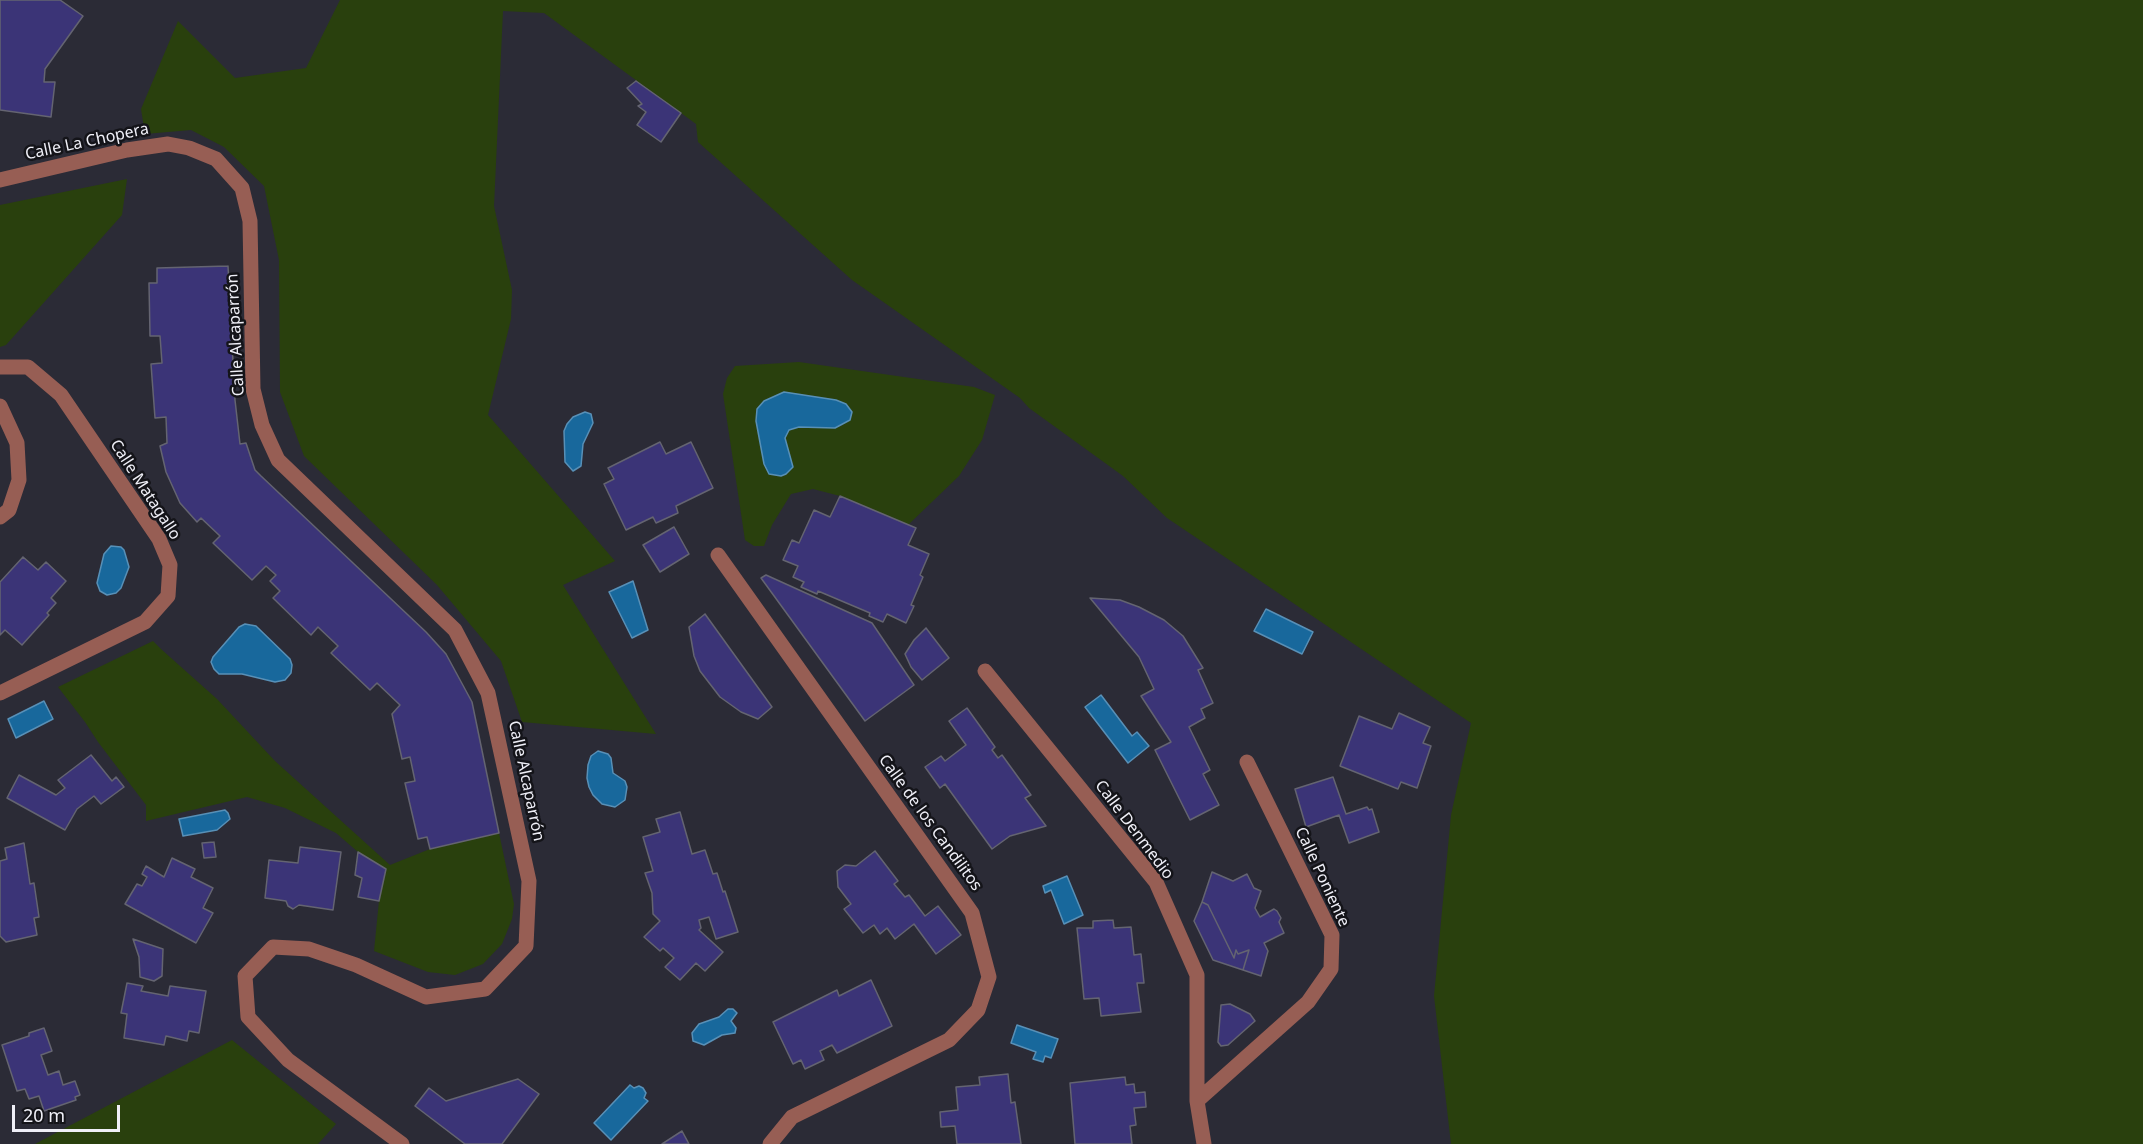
<!DOCTYPE html>
<meta charset="utf-8">
<style>
body{margin:0}
#map{position:relative;width:2143px;height:1144px;overflow:hidden;background:#2b2b36;font-family:"Noto Sans",sans-serif}
canvas{display:block}
.scale{position:absolute;left:12px;top:1105px;width:108px;height:27px;box-sizing:border-box;border:3px solid #efeff7;border-top:0;padding-left:8px;font-size:18px;line-height:21px;white-space:nowrap;color:#efeff7;-webkit-text-stroke:4px #141419;paint-order:stroke}
</style>
<div id="map">
<canvas width="2143" height="1144"></canvas>
<div class="scale">20 m</div>
</div>
<script>
const c = document.querySelector('canvas').getContext('2d');
c.lineJoin = 'round';
function fillPath(path, color) { c.fillStyle = color; c.fill(path, 'evenodd'); }
const toPath = rows => new Path2D(rows.map(r => 'M' + r).join(''));
function trace(path, color, width, dash) { c.strokeStyle = color; c.lineWidth = width; c.lineCap = dash ? 'butt' : 'round'; c.setLineDash(dash || []); c.stroke(path); }
function write(font, color, halo, rows, align = 'center') {
  c.font = font + ' "Noto Sans",sans-serif'; c.lineWidth = 5; c.setLineDash([]); c.textBaseline = 'middle'; c.strokeStyle = halo; c.fillStyle = color; for (const [text, x, y, turn = 0] of rows) {
    c.save(); c.translate(x, y); c.rotate((+turn || 0) * Math.PI / 180); c.textAlign = isNaN(turn) ? turn : align; if (halo) c.strokeText(text, 0, 0); c.fillText(text, 0, 0); c.restore();
  }
}
fillPath(toPath([
 [340,0,2143,0,2143,1144,1451,1144,1434,996,1451,815,1471,723,1167,518,1123,476,1029,408,1020,398,852,280,698,142,696,124,681,113,544,13,503,11,494,206,512,290,511,319,488,415,615,561,563,585,656,734,522,722,501,661,437,585,304,456,280,392,279,260,264,186,224,147,191,130,145,134,141,109,178,21,235,78,306,68],
 [127,179,122,215,6,345,0,347,0,205],
 [799,362,974,387,995,395,982,440,959,476,908,525,840,496,813,489,791,494,772,525,764,546,754,546,745,540,723,394,727,378,735,366],
 [757,409,843,425,835,428,799,427,789,430,785,437,787,447,769,474,764,464,756,421],
 [153,641,161,649,217,699,275,761,390,865,430,849,499,833,514,904,512,919,502,944,483,964,455,975,428,972,374,951,379,901,386,869,358,852,336,833,285,808,247,797,146,821,146,805,98,742,85,722,58,687],
 [232,1040,336,1124,318,1144,35,1144]
]), '#29400d');
const water = toPath([
 [784,392,836,400,846,404,852,412,850,420,835,428,799,427,789,430,785,438,793,467,786,474,781,476,769,474,764,464,756,421,757,409,764,401,784,392],
 [585,412,591,414,593,423,583,444,581,466,573,471,565,462,564,431,567,424,573,417,585,412],
 [111,546,121,547,124,550,129,567,121,588,116,593,107,595,100,591,97,583,104,554,111,546],
 [633,581,648,630,632,638,609,592,633,581],
 [1266,609,1313,632,1302,654,1254,631,1266,609],
 [245,624,256,626,290,659,292,665,291,673,285,680,275,682,242,674,219,674,214,669,211,662,213,657,239,627,245,624],
 [1101,695,1132,736,1137,732,1149,746,1128,763,1085,707,1101,695],
 [44,701,53,719,16,738,8,719,44,701],
 [598,751,608,754,611,758,613,773,625,781,627,787,625,800,615,807,602,804,593,795,589,787,587,778,588,765,591,756,598,751],
 [225,810,228,813,230,819,217,830,183,836,179,819,225,810],
 [1067,876,1083,915,1064,924,1051,890,1045,893,1043,886,1067,876],
 [728,1009,733,1009,737,1013,731,1021,736,1028,735,1033,722,1035,704,1045,693,1041,692,1033,699,1024,719,1017,728,1009],
 [1017,1025,1058,1039,1051,1058,1045,1056,1043,1062,1033,1059,1036,1052,1011,1043,1017,1025],
 [630,1085,634,1088,639,1086,643,1088,646,1093,644,1098,648,1101,611,1140,594,1123,630,1085]
]);
fillPath(water, '#18689c');
trace(water, '#5890b7', 1.5);
const building = toPath([
 [0,0,60,0,83,16,45,69,44,82,55,82,51,117,0,110,0,0],
 [636,81,681,113,661,142,637,125,646,112,638,106,642,104,627,88,636,81],
 [228,266,235,400,240,444,246,443,255,470,261,476,426,632,446,654,472,702,499,833,430,849,427,837,418,839,405,783,415,781,410,757,402,759,392,714,400,705,377,683,370,690,331,653,338,646,318,627,311,635,273,598,280,591,270,581,276,575,266,566,252,580,213,543,220,536,201,518,197,522,180,503,166,472,160,446,167,443,166,417,155,418,151,364,162,363,160,336,150,336,149,283,157,283,157,268,228,266],
 [660,442,666,454,691,442,713,488,676,506,678,513,656,523,653,517,626,530,604,484,614,479,608,468,660,442],
 [840,496,916,528,908,545,929,554,920,575,923,577,911,605,914,606,906,623,887,614,883,622,869,616,870,613,818,591,817,594,801,587,804,582,793,577,798,566,783,560,792,540,799,543,814,510,830,517,840,496],
 [674,527,689,554,660,572,643,545,674,527],
 [23,557,38,570,46,562,66,581,51,598,56,603,47,613,49,615,22,645,5,630,0,635,0,582,23,557],
 [766,575,872,623,914,685,865,721,761,578,766,575],
 [1090,598,1120,600,1139,607,1164,620,1183,636,1203,668,1198,670,1213,703,1201,709,1205,718,1189,727,1210,770,1203,774,1219,805,1190,820,1155,750,1171,742,1141,696,1154,689,1139,657,1090,598],
 [705,614,772,707,758,719,741,712,720,697,700,671,694,656,689,627,705,614],
 [926,628,949,658,922,680,911,667,905,654,914,640,926,628],
 [967,708,995,747,992,750,998,758,1002,755,1031,795,1025,798,1046,826,1010,836,992,849,945,784,940,788,925,767,941,756,945,761,966,745,949,721,967,708],
 [1399,713,1430,727,1423,743,1431,746,1417,788,1401,782,1398,789,1340,766,1359,716,1392,729,1399,713],
 [91,755,112,781,116,777,124,787,101,804,94,796,77,809,65,830,7,798,19,775,56,795,65,788,58,780,91,755],
 [1333,777,1346,814,1367,807,1369,810,1372,809,1379,832,1349,843,1339,815,1306,827,1295,789,1333,777],
 [680,812,692,854,705,850,713,874,717,873,723,892,725,891,738,932,716,939,709,917,699,920,701,928,699,930,723,952,705,971,696,963,680,980,665,967,674,958,663,948,660,951,644,937,660,921,653,914,652,893,645,873,653,871,643,837,660,832,656,819,680,812],
 [214,842,216,857,204,858,202,843,214,842],
 [24,843,30,884,34,883,39,917,34,918,37,935,6,942,0,936,0,861,7,859,5,848,24,843],
 [300,847,341,852,333,910,299,905,293,909,288,906,286,901,265,898,269,860,298,863,300,847],
 [875,851,898,881,894,884,905,897,909,895,925,916,938,906,961,935,936,954,914,924,895,939,887,928,880,934,874,925,863,933,844,909,851,904,838,887,837,871,845,865,856,866,875,851],
 [358,852,386,869,379,901,358,897,362,878,355,875,358,852],
 [172,858,195,869,191,877,213,888,203,908,213,913,196,943,125,904,137,884,142,886,147,877,142,874,146,866,164,877,172,858],
 [1212,872,1233,881,1247,874,1254,888,1261,891,1255,908,1260,917,1274,909,1277,911,1281,918,1279,922,1284,933,1264,943,1268,951,1261,976,1243,970,1249,950,1238,954,1236,950,1234,958,1208,905,1202,902,1212,872],
 [1202,902,1208,905,1234,958,1236,950,1238,954,1249,950,1243,970,1213,960,1194,921,1202,902],
 [1113,920,1114,928,1131,927,1134,955,1141,954,1144,983,1137,983,1141,1012,1101,1016,1099,998,1084,999,1077,928,1093,928,1093,921,1113,920],
 [133,939,163,949,162,976,154,981,140,977,139,957,133,939],
 [871,980,892,1026,837,1053,832,1045,820,1051,824,1060,805,1069,801,1060,793,1064,773,1022,837,990,839,996,871,980],
 [127,983,143,986,141,991,168,996,170,986,206,991,199,1033,189,1031,187,1041,166,1036,164,1045,124,1038,127,1014,121,1013,127,983],
 [1230,1004,1250,1014,1255,1021,1228,1045,1221,1046,1218,1042,1221,1005,1230,1004],
 [44,1028,52,1051,41,1055,48,1075,59,1071,63,1085,75,1081,80,1095,75,1097,76,1100,44,1111,39,1096,29,1099,25,1089,17,1091,2,1045,29,1036,29,1033,44,1028],
 [1008,1074,1011,1103,1015,1102,1021,1144,957,1144,955,1126,941,1127,940,1112,958,1110,956,1087,980,1085,979,1077,1008,1074],
 [1125,1077,1126,1085,1134,1084,1135,1093,1145,1092,1146,1107,1134,1108,1136,1125,1130,1126,1132,1144,1075,1144,1070,1083,1125,1077],
 [518,1079,539,1094,502,1144,465,1144,415,1106,429,1088,446,1101,518,1079],
 [682,1131,689,1144,662,1144,682,1131]
]);
fillPath(building, '#3b3477');
trace(building, '#646471', 1.5);
trace(toPath([
 [0,180,127,150,168,144,189,148,216,159,242,188,250,221,253,389,262,425,278,460,455,630,488,693,529,881,526,946,485,989,426,997,356,965,309,949,273,947,245,976,248,1017,288,1060,402,1144],
 [0,367,28,367,61,395,159,539,170,565,168,596,145,622,0,693],
 [0,406,17,443,19,480,9,510,0,517],
 [718,555,972,913,989,977,978,1010,949,1040,792,1117,770,1144],
 [985,671,1156,882,1197,975,1197,1101,1204,1144],
 [1197,1101,1308,1002,1331,969,1332,935,1247,762]
]), '#975e54', 15);
write('16px', '#efeff7', '#141419', [
 ["Calle La Chopera",87,142,-12],
 ["Calle Alcaparrón",236,335,-93],
 ["Calle Matagallo",145,490,57],
 ["Calle Alcaparrón",526,781,78],
 ["Calle de los Candilitos",930,823,54],
 ["Calle Denmedio",1134,830,53],
 ["Calle Poniente",1322,877,65]
]);
</script>
